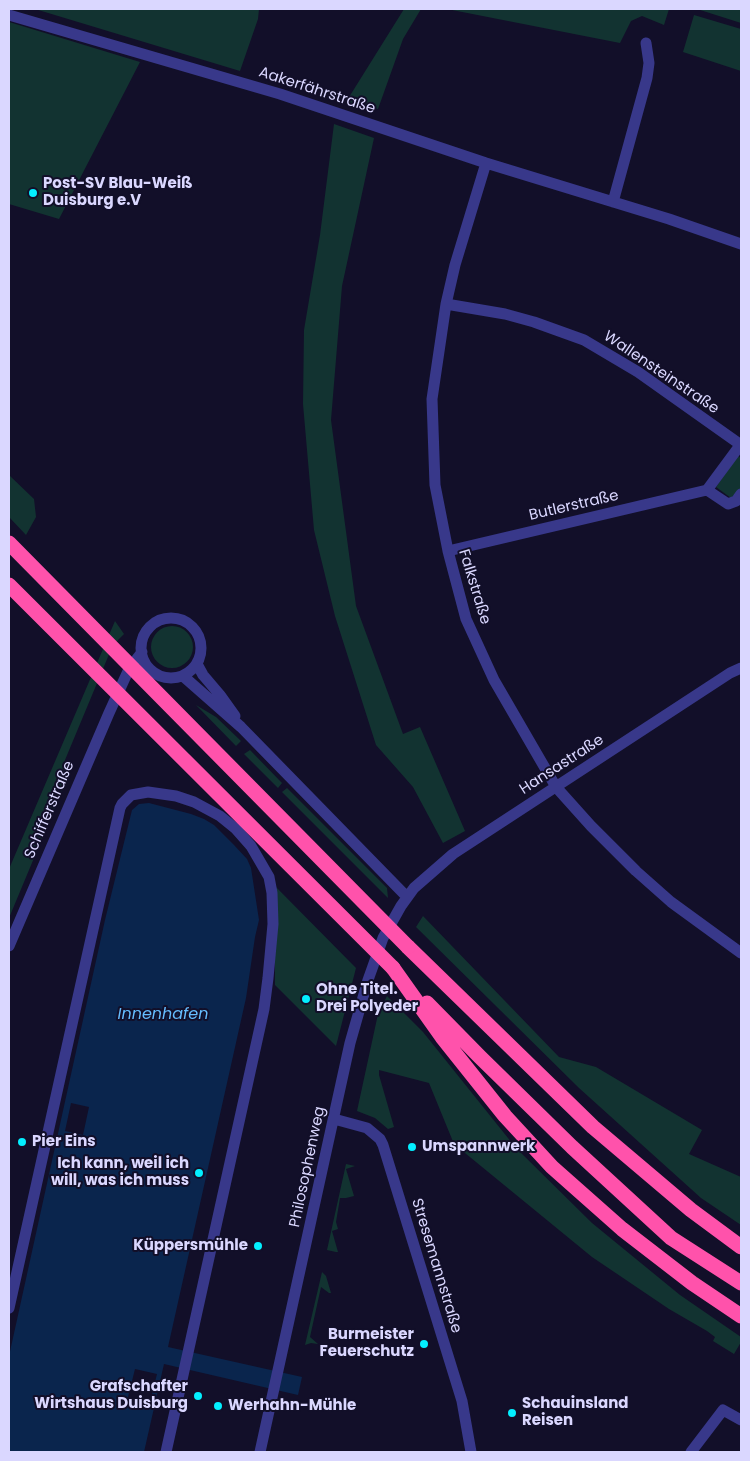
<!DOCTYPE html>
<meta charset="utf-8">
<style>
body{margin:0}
#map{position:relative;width:750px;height:1461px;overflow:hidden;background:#120f29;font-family:Poppins,sans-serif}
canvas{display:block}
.frame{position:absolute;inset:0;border:10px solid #dad7ff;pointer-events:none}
</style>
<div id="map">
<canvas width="750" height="1461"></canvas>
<div class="frame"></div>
</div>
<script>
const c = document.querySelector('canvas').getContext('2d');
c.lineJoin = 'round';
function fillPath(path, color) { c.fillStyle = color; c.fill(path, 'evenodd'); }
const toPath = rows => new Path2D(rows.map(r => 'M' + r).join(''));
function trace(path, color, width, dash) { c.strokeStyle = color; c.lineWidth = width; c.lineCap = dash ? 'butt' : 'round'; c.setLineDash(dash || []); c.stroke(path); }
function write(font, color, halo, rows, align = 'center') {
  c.font = font + ' Poppins,sans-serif'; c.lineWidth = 4; c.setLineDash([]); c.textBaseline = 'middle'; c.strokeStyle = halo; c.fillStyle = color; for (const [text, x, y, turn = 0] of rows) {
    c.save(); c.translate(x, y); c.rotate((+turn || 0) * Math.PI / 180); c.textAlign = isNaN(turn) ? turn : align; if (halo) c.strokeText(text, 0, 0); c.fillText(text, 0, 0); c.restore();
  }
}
fillPath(toPath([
 [35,9,259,9,258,19,240,71],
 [404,9,421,9,403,39,378,109,346,102],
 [447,9,669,9,664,25,642,16,631,21,620,43],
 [697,9,741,9,741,23],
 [694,15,741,29,741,71,683,52],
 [9,22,140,62,59,219,9,204],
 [334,124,374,138,342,286,331,420,356,606,403,734,420,727,465,831,443,843,413,787,376,745,335,616,314,530,303,404,304,330,320,235],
 [738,456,741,458,741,489,731,498,716,487],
 [9,475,34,499,36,517,26,535,9,517],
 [115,621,124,634,118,640,110,652,65,760,64,786,9,918,9,869],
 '151 647a21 21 0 1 1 42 0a21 21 0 1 1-42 0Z',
 [196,705,216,717,241,741,236,746],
 [250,750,282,783,278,788,244,754],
 [287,788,387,888,388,898,282,792],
 [275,886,356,968,336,1046,275,985],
 [423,916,559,1057,596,1067,702,1130,689,1154,741,1177,741,1225,701,1198,579,1088,416,927],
 [387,996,423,1032,516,1148,592,1223,680,1295,741,1337,741,1342,734,1354,713,1341,715,1337,707,1331,669,1309,592,1257,454,1144,429,1083,379,1070,379,1075,394,1127,388,1129,375,1118,357,1111,378,1014],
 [346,1164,355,1166,346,1169,354,1196,346,1198,340,1198,336,1222,338,1229,332,1231,338,1252,336,1252,327,1250],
 [322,1272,326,1276,331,1293,329,1293,321,1287,310,1337,318,1344,311,1343,305,1345]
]), '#123331');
fillPath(toPath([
 [149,803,191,814,204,819,214,825,234,845,247,859,251,868,259,920,255,937,246,998,168,1347,302,1377,298,1395,164,1364,144,1452,9,1452,9,1356,105,920,132,810,139,804]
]), '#0a254d');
fillPath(toPath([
 [71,1103,89,1107,83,1135,65,1131],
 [135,1369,157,1374,148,1410,126,1405]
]), '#120f29');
trace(toPath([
 [9,15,280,94,486,163,669,219,741,244],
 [486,163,455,265,446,304,432,399,435,485,448,551,466,619,494,680,556,787,591,826,636,871,671,902,741,953],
 [613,202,647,78,649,63,646,43],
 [446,304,505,314,534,322,584,340,638,372,741,445],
 [707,490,728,504,736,501,741,494],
 [448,551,707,490,741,444],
 '141 648a30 30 0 1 1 60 0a30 30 0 1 1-60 0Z',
 [197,664,203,675,220,695,235,716],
 [183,676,241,727,407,897],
 [9,946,109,713,129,669,142,652],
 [334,1119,367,1128,380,1139,383,1145,462,1401,471,1452],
 [9,1308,120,808,122,804,131,795,148,792,176,796,194,802,220,816,236,829,251,846,269,877,272,893,273,924,268,978,264,1009,166,1452],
 [260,1452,350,1043,368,980,383,938,401,906,414,888,453,854,730,673,741,668],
 [691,1452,723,1410,741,1420]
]), '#38388a', 11);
trace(toPath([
 [408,947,593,1127,691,1210,741,1247],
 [393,968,442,1037,505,1116,552,1167,622,1229,692,1283,741,1316],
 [427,1003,480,1057,572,1147,671,1238,741,1283]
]), '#ff52ab', 15);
trace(toPath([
 [9,543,408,947],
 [9,585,393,968]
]), '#ff52ab', 15);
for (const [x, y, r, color] of [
 [33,193,5,"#03efff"],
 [306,999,5,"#03efff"],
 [22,1142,5,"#03efff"],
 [412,1147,5,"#03efff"],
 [199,1173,5,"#03efff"],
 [258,1246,5,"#03efff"],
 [424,1344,5,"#03efff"],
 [198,1396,5,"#03efff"],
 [218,1406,5,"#03efff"],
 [512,1413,5,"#03efff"]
]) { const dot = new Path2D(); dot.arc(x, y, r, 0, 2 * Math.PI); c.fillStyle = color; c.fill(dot); trace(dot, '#120f29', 2); }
write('15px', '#dad7ff', '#120f29', [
 ["Aakerfährstraße",317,91,18],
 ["Wallensteinstraße",661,373,34],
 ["Butlerstraße",574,506,-13],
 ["Falkstraße",474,587,73],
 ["Hansastraße",562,765,-33],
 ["Schifferstraße",50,810,-67],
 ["Philosophenweg",308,1167,-78],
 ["Stresemannstraße",436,1266,73]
]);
write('bold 15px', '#dad7ff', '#120f29', [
 ["Post-SV Blau-Weiß",43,184],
 ["Duisburg e.V",43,201],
 ["Ohne Titel.",316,990],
 ["Drei Polyeder",316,1007],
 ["Pier Eins",32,1142],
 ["Umspannwerk",422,1147],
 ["Ich kann, weil ich",189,1164,"right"],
 ["will, was ich muss",189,1181,"right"],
 ["Küppersmühle",248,1246,"right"],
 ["Burmeister",414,1335,"right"],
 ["Feuerschutz",414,1352,"right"],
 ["Grafschafter",188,1387,"right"],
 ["Wirtshaus Duisburg",188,1404,"right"],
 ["Schauinsland",522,1404],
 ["Reisen",522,1421],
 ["Werhahn-Mühle",228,1406]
], 'left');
write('italic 16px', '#65bdff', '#120f29', [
 ["Innenhafen",163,1015]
]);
</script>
